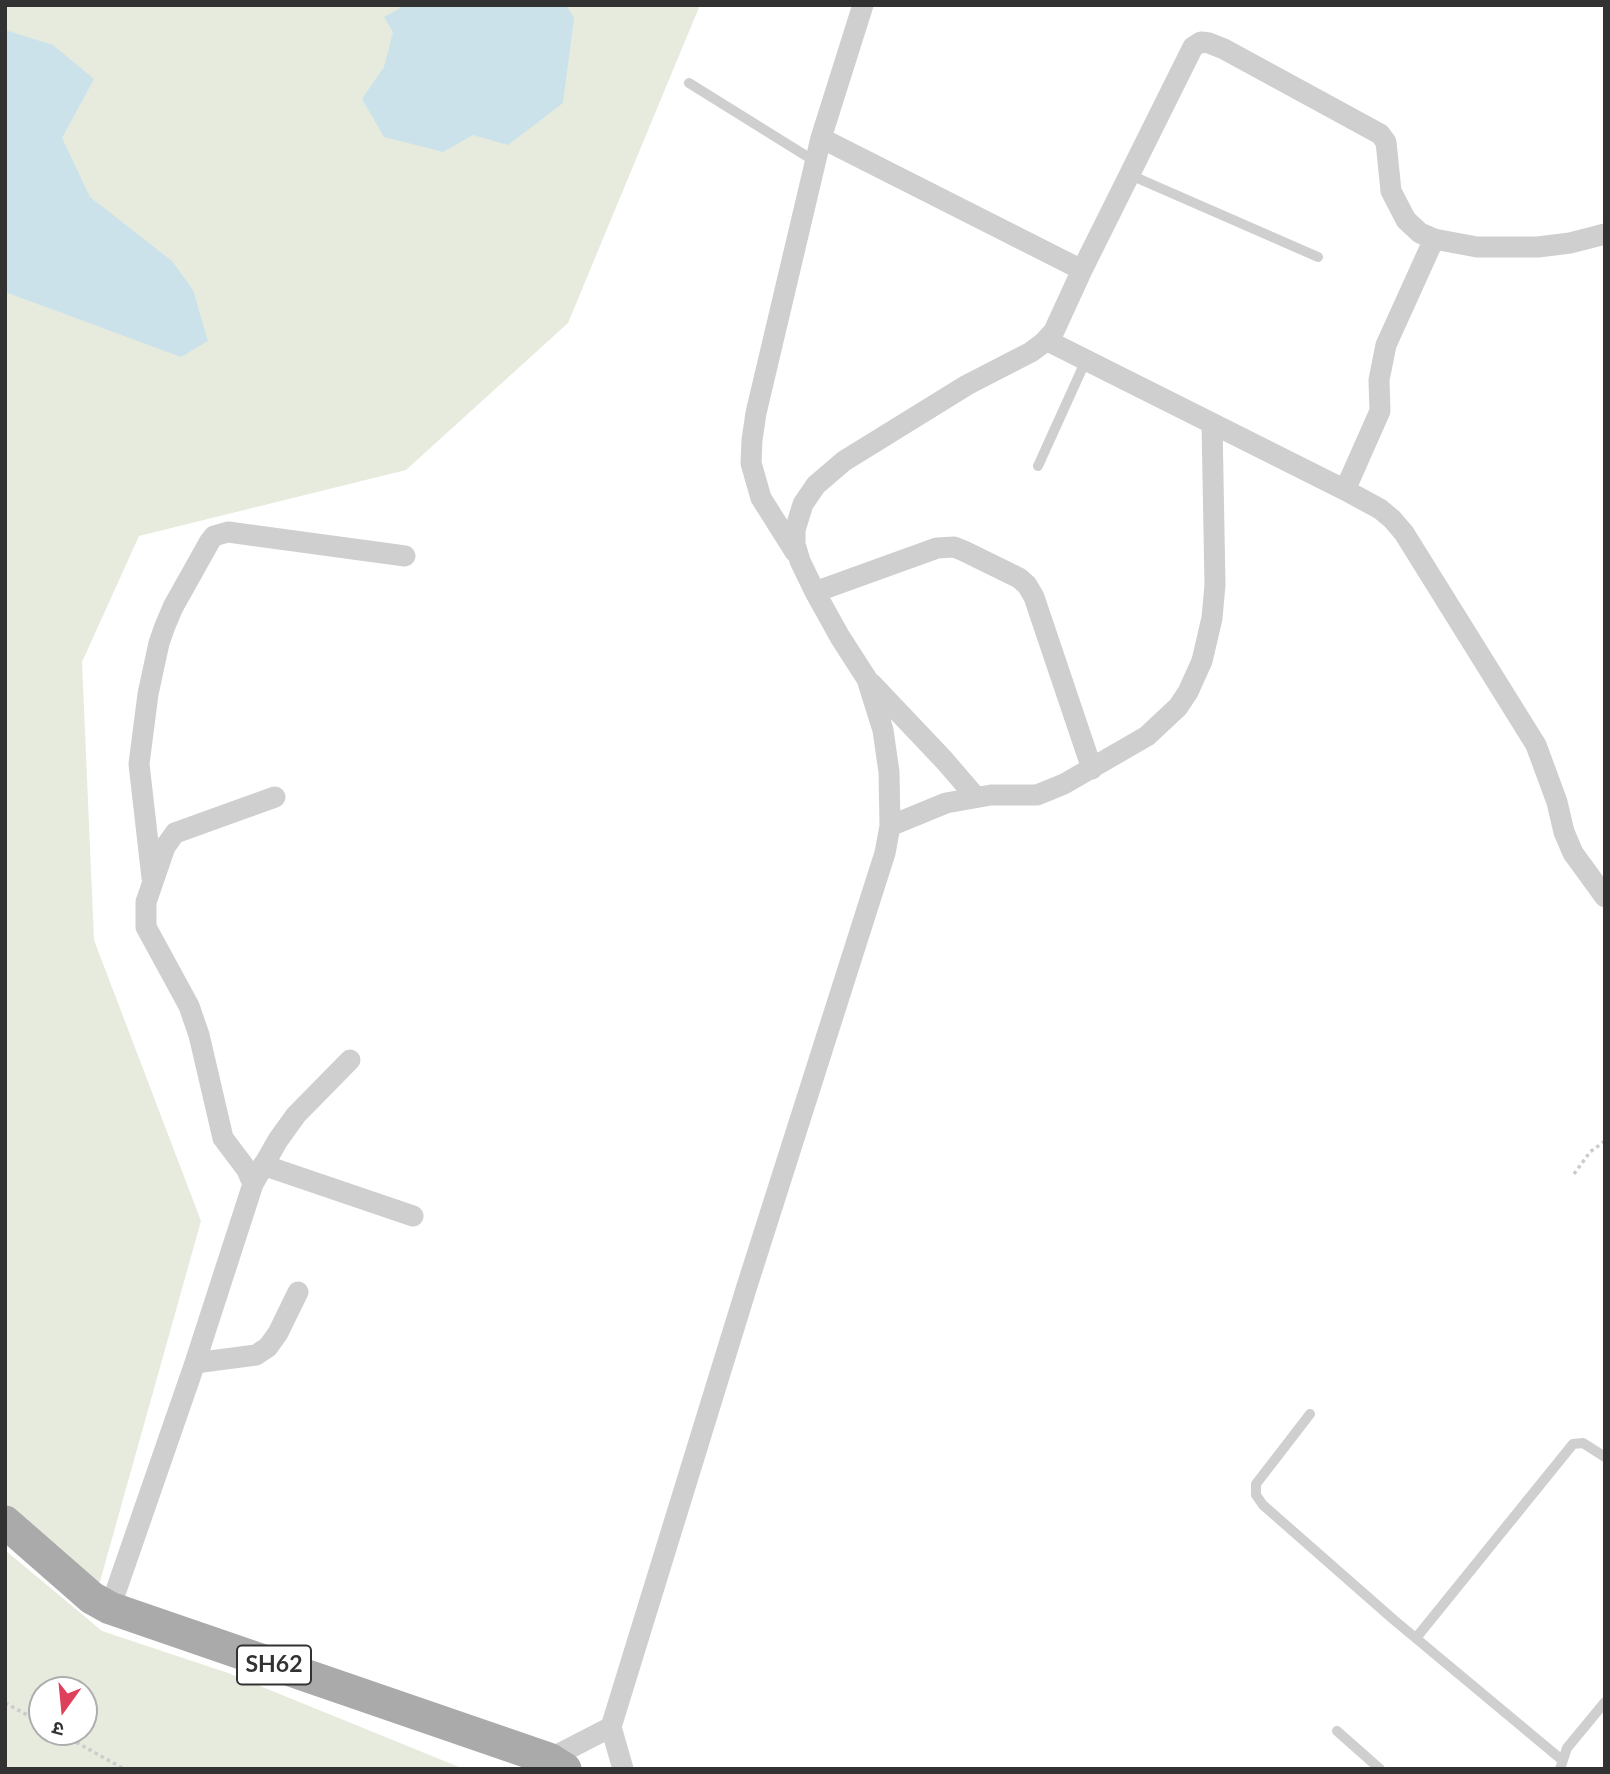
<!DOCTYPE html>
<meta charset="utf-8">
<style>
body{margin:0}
#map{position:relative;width:1610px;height:1774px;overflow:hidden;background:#fff;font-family:Lato,"Noto Sans Devanagari",sans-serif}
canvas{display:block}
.frame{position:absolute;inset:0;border:7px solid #323232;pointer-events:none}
.north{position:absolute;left:28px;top:1676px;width:70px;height:70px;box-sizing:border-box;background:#fff;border:2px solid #adadad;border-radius:50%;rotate:195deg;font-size:19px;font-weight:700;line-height:28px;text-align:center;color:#323232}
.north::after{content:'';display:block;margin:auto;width:24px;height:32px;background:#de3f5b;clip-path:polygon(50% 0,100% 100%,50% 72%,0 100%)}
</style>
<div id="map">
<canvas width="1610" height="1774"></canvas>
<div class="frame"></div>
<div class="north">उ</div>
</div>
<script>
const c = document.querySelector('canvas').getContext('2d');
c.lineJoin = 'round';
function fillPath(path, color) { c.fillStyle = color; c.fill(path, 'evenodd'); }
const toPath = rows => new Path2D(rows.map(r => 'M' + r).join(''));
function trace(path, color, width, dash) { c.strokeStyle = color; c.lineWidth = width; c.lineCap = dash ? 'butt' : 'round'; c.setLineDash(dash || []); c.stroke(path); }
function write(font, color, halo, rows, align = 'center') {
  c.font = font + ' Lato,sans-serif'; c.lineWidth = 7; c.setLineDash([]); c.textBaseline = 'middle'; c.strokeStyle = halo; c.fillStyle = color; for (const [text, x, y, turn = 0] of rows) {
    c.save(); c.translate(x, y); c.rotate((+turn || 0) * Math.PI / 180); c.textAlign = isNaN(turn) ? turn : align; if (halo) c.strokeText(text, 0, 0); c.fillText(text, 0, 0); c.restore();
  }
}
fillPath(toPath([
 [5,5,700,5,568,323,406,470,139,536,82,662,94,940,201,1221,99,1585,5,1505],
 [5,1550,102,1631,228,1673,464,1769,5,1769],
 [42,1690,84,1690,84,1732,42,1732]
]), '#e6ebde');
fillPath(toPath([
 [400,5,566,5,574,18,563,103,508,145,473,135,443,152,384,137,362,99,384,67,393,32,384,17,399,9],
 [5,30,53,45,94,79,62,138,90,197,172,261,193,290,208,341,181,357,5,292]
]), '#cce2ea');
trace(toPath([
 [1574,1174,1590,1152,1605,1141],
 [5,1703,42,1723],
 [58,1732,124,1769]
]), '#ccc', 3.5, [3.5, 3.5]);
trace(toPath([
 [689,83,816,162],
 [1128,174,1318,257],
 [1038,466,1086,360],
 [1310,1414,1256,1484,1256,1495,1263,1505,1394,1620,1562,1760],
 [1416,1638,1573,1444,1583,1443,1605,1457],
 [1337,1731,1380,1769],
 [1560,1769,1567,1748,1605,1702]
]), '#cfcfcf', 10);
trace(toPath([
 [821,138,1082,270],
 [1046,340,1345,490,1380,509,1392,519,1404,533,1536,745,1557,802,1564,832,1573,853,1605,897],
 [1345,490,1380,411,1379,380,1386,345,1434,239],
 [795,552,761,498,751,463,752,440,756,413,821,138,863,5],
 [815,592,937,548,954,547,964,551,1019,578,1027,585,1034,597,1092,769],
 [871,683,944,760,975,796],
 [890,826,946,803,991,795,1037,795,1064,784,1147,736,1178,707,1188,692,1202,661,1212,618,1215,585,1212,423],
 [152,878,139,764,148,694,159,643,165,626,173,607,210,541,214,536,228,532,405,556],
 [263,1165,413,1216],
 [253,1184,278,1140,296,1115,350,1060],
 [195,1363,256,1355,268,1347,278,1333,298,1292],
 [110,1608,195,1363,253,1184,247,1170,223,1138,199,1035,189,1006,146,927,146,902,165,847,175,833,275,797],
 [549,1759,611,1727],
 [623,1769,611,1727,747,1286,885,853,890,826,889,772,883,730,867,679,840,637,815,592,800,561,795,544,795,530,803,504,816,485,844,461,967,385,1031,352,1043,343,1054,331,1082,270,1188,57,1193,47,1201,42,1209,43,1224,49,1380,134,1386,142,1391,191,1406,220,1420,233,1434,239,1477,247,1538,247,1570,243,1605,234]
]), '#cfcfcf', 21);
trace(toPath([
 [5,1522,92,1598,110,1608,549,1759,565,1769]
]), '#aaa', 33);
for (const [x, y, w] of [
 [274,1665,74]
]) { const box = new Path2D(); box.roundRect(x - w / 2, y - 19.5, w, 39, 5); c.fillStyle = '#fff'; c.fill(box); trace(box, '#323232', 2); }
write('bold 23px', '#323232', null, [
 ["SH62",274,1665]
]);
</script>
